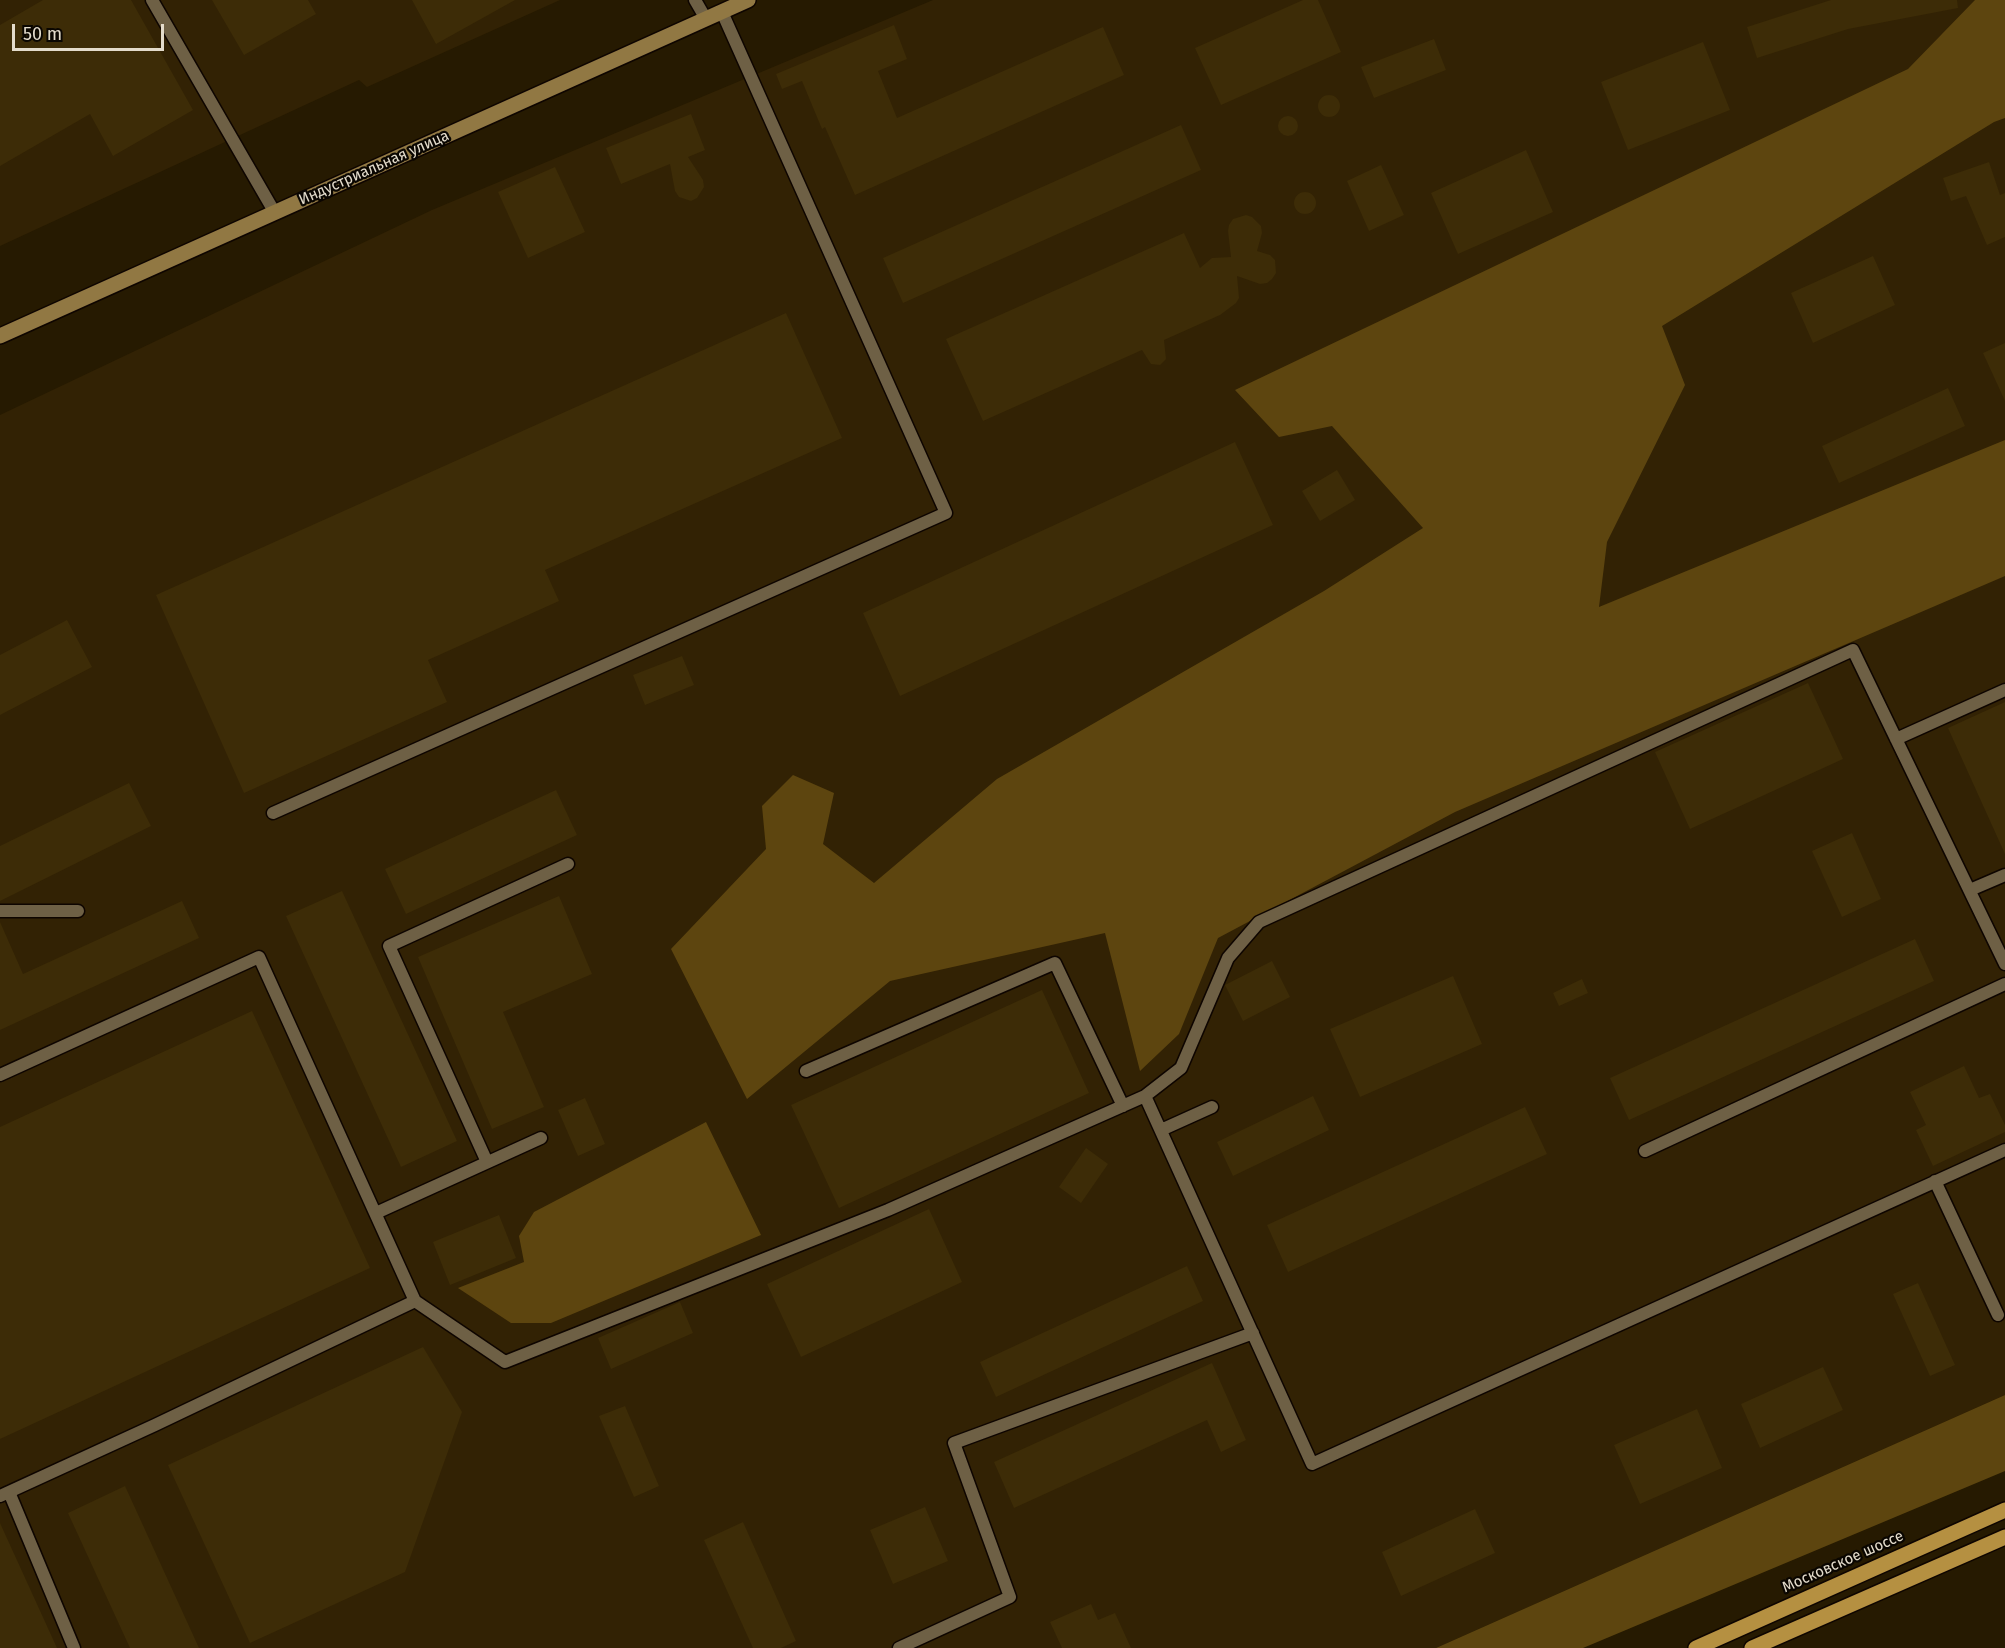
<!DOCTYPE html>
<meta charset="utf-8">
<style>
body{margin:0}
#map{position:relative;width:2005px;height:1648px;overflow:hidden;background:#261a01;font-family:"Fira Sans",sans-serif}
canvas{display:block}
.scale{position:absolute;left:12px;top:24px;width:152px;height:27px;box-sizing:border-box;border:3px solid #e4dccc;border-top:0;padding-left:8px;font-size:18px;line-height:21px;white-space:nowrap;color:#e4dccc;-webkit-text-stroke:4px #0a0601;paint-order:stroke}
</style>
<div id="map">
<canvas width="2005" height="1648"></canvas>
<div class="scale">50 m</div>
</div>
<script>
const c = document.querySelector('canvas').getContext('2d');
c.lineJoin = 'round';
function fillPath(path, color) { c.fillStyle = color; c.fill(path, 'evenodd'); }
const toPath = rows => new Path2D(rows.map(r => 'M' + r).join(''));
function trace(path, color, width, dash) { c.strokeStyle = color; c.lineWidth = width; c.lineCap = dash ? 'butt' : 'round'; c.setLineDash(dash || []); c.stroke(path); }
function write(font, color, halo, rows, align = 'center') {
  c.font = font + ' "Fira Sans",sans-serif'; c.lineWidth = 4.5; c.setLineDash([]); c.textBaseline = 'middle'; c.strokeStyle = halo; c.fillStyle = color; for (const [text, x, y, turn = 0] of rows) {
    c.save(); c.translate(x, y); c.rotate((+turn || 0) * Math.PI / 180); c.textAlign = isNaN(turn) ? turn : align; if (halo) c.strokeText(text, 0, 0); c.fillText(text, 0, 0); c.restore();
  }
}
fillPath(toPath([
 [0,0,560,0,367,87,359,80,0,246],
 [933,0,2005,0,2005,1395,1436,1648,0,1648,0,415,432,210]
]), '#322204');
fillPath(toPath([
 [1975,0,2005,0,2005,118,1994,122,1662,326,1685,385,1607,542,1599,607,2005,440,2005,576,1455,812,1218,938,1179,1034,1140,1071,1105,933,890,981,747,1099,671,949,766,849,762,806,793,775,834,793,823,844,874,883,997,779,1324,591,1423,528,1332,426,1279,437,1235,390,1908,69],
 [706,1122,761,1235,551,1323,511,1323,458,1288,524,1262,519,1236,534,1212],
 [2005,1395,2005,1471,1583,1648,1436,1648]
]), '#5d450f');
fillPath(toPath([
 [43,0,131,0,193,110,113,156,90,114,0,166,0,25],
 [212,0,308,0,316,14,244,55],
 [412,0,515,0,436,44],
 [1303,0,1318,0,1341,52,1221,105,1195,48],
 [1831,0,1957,0,1958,8,1848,29,1757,58,1747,27],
 [894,25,907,59,878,71,897,118,1103,27,1124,75,855,195,825,127,822,129,802,81,782,89,776,74],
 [1434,39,1446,70,1374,98,1361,67],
 [1703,42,1730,110,1628,150,1601,82],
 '1318 106a11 11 0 1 1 22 0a11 11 0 1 1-22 0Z',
 [691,114,705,150,688,157,703,180,704,187,697,198,691,201,679,197,675,191,670,164,621,184,606,148],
 '1278 126a10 10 0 1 1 20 0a10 10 0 1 1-20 0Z',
 [1181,125,1201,170,903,303,883,258],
 [1526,150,1553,212,1458,254,1431,193],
 [1989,162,2000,195,2005,193,2005,237,1987,245,1966,196,1951,201,1943,178],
 [1381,165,1404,215,1369,231,1347,181],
 [555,167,585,232,528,258,498,192],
 '1294 203a11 11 0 1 1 22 0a11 11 0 1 1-22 0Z',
 [1246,215,1252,217,1261,226,1262,233,1257,251,1270,255,1275,260,1276,273,1272,279,1267,283,1260,284,1237,276,1239,298,1236,303,1220,315,1164,340,1166,359,1160,365,1151,364,1142,350,983,421,946,339,1184,233,1200,268,1212,258,1231,257,1228,231,1229,225,1233,219],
 [1873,256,1895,305,1813,343,1791,293],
 [786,313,842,438,545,570,559,601,428,660,447,702,244,793,156,595],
 [2005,343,2005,401,1983,353],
 [1948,388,1965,426,1839,483,1822,446],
 [1235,442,1273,525,900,696,863,613],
 [1337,470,1355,500,1320,521,1302,491],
 [67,620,92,667,0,715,0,655],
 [682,656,694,685,645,705,633,675],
 [1808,683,1843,759,1690,829,1655,752],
 [2005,702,2005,854,1948,728],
 [129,783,151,826,0,901,0,846],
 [556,790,577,835,406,914,385,869],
 [1852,833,1881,899,1842,917,1812,851],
 [342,891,457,1141,401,1167,286,916],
 [559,896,592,974,503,1012,544,1107,492,1129,418,957],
 [182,901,199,938,0,1030,0,922,23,974],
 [1915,939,1934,981,1629,1120,1610,1078],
 [1272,961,1290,997,1243,1021,1225,985],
 [1453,976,1482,1044,1360,1097,1330,1029],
 [1582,979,1588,993,1559,1006,1553,993],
 [1042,990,1089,1093,839,1208,791,1105],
 [252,1011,370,1268,0,1439,0,1127],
 [1964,1066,1979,1098,1990,1094,2005,1125,2005,1132,1933,1166,1916,1130,1926,1125,1910,1092],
 [1313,1096,1329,1130,1233,1176,1217,1142],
 [585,1098,605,1144,578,1156,558,1110],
 [1525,1107,1547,1154,1288,1272,1267,1225],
 [1086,1148,1108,1164,1081,1203,1059,1187],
 [929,1209,962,1282,801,1357,767,1284],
 [499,1215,516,1258,450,1285,433,1242],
 [1187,1266,1203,1301,996,1397,980,1362],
 [1918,1283,1955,1365,1930,1376,1893,1294],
 [680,1302,693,1333,611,1369,598,1338],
 [423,1347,462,1412,405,1572,250,1643,168,1465],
 [1212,1363,1246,1440,1221,1452,1207,1420,1014,1508,994,1462],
 [1823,1367,1843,1410,1760,1448,1741,1404],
 [625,1406,659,1486,634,1497,599,1416],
 [1697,1409,1722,1468,1640,1504,1614,1445],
 [125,1486,199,1648,130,1648,68,1513],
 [925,1507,948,1561,893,1584,870,1530],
 [1475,1509,1495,1553,1401,1596,1382,1552],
 [743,1522,796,1641,781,1648,753,1648,704,1540],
 [0,1523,57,1648,0,1648],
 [1091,1604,1098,1620,1115,1613,1131,1648,1062,1648,1050,1622]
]), '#3d2c07');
const lane = toPath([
 [152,0,275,213],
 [695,0,706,19],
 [1896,739,2005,690],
 [273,813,946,513,722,12],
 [1970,890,2005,875],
 [0,911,78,911],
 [806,1071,1055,963,1123,1106],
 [0,1075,259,957,415,1301],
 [1145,1096,1312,1464,2005,1150],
 [1161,1130,1212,1107],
 [1645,1151,2005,984],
 [487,1162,389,946,568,864],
 [1935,1181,1998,1315],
 [376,1213,541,1138],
 [9,1492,74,1648],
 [0,1496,155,1425,415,1301,505,1362,888,1210,1145,1096,1181,1068,1228,958,1259,922,1853,650,2005,964],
 [899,1648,1010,1597,954,1443,1253,1333]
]);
const secondary = toPath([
 [0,336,748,0]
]);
const primary = toPath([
 [1696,1648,2005,1510],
 [1752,1648,2005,1537]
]);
trace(lane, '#0e0500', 15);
trace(secondary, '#0e0500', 18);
trace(primary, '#0e0500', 18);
trace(lane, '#6e6045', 12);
trace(secondary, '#917843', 15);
trace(primary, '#b59041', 15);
write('15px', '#e4dccc', '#0a0601', [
 ["Индустриальная улица",374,168,-24],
 ["Московское шоссе",1843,1562,-24]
]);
</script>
